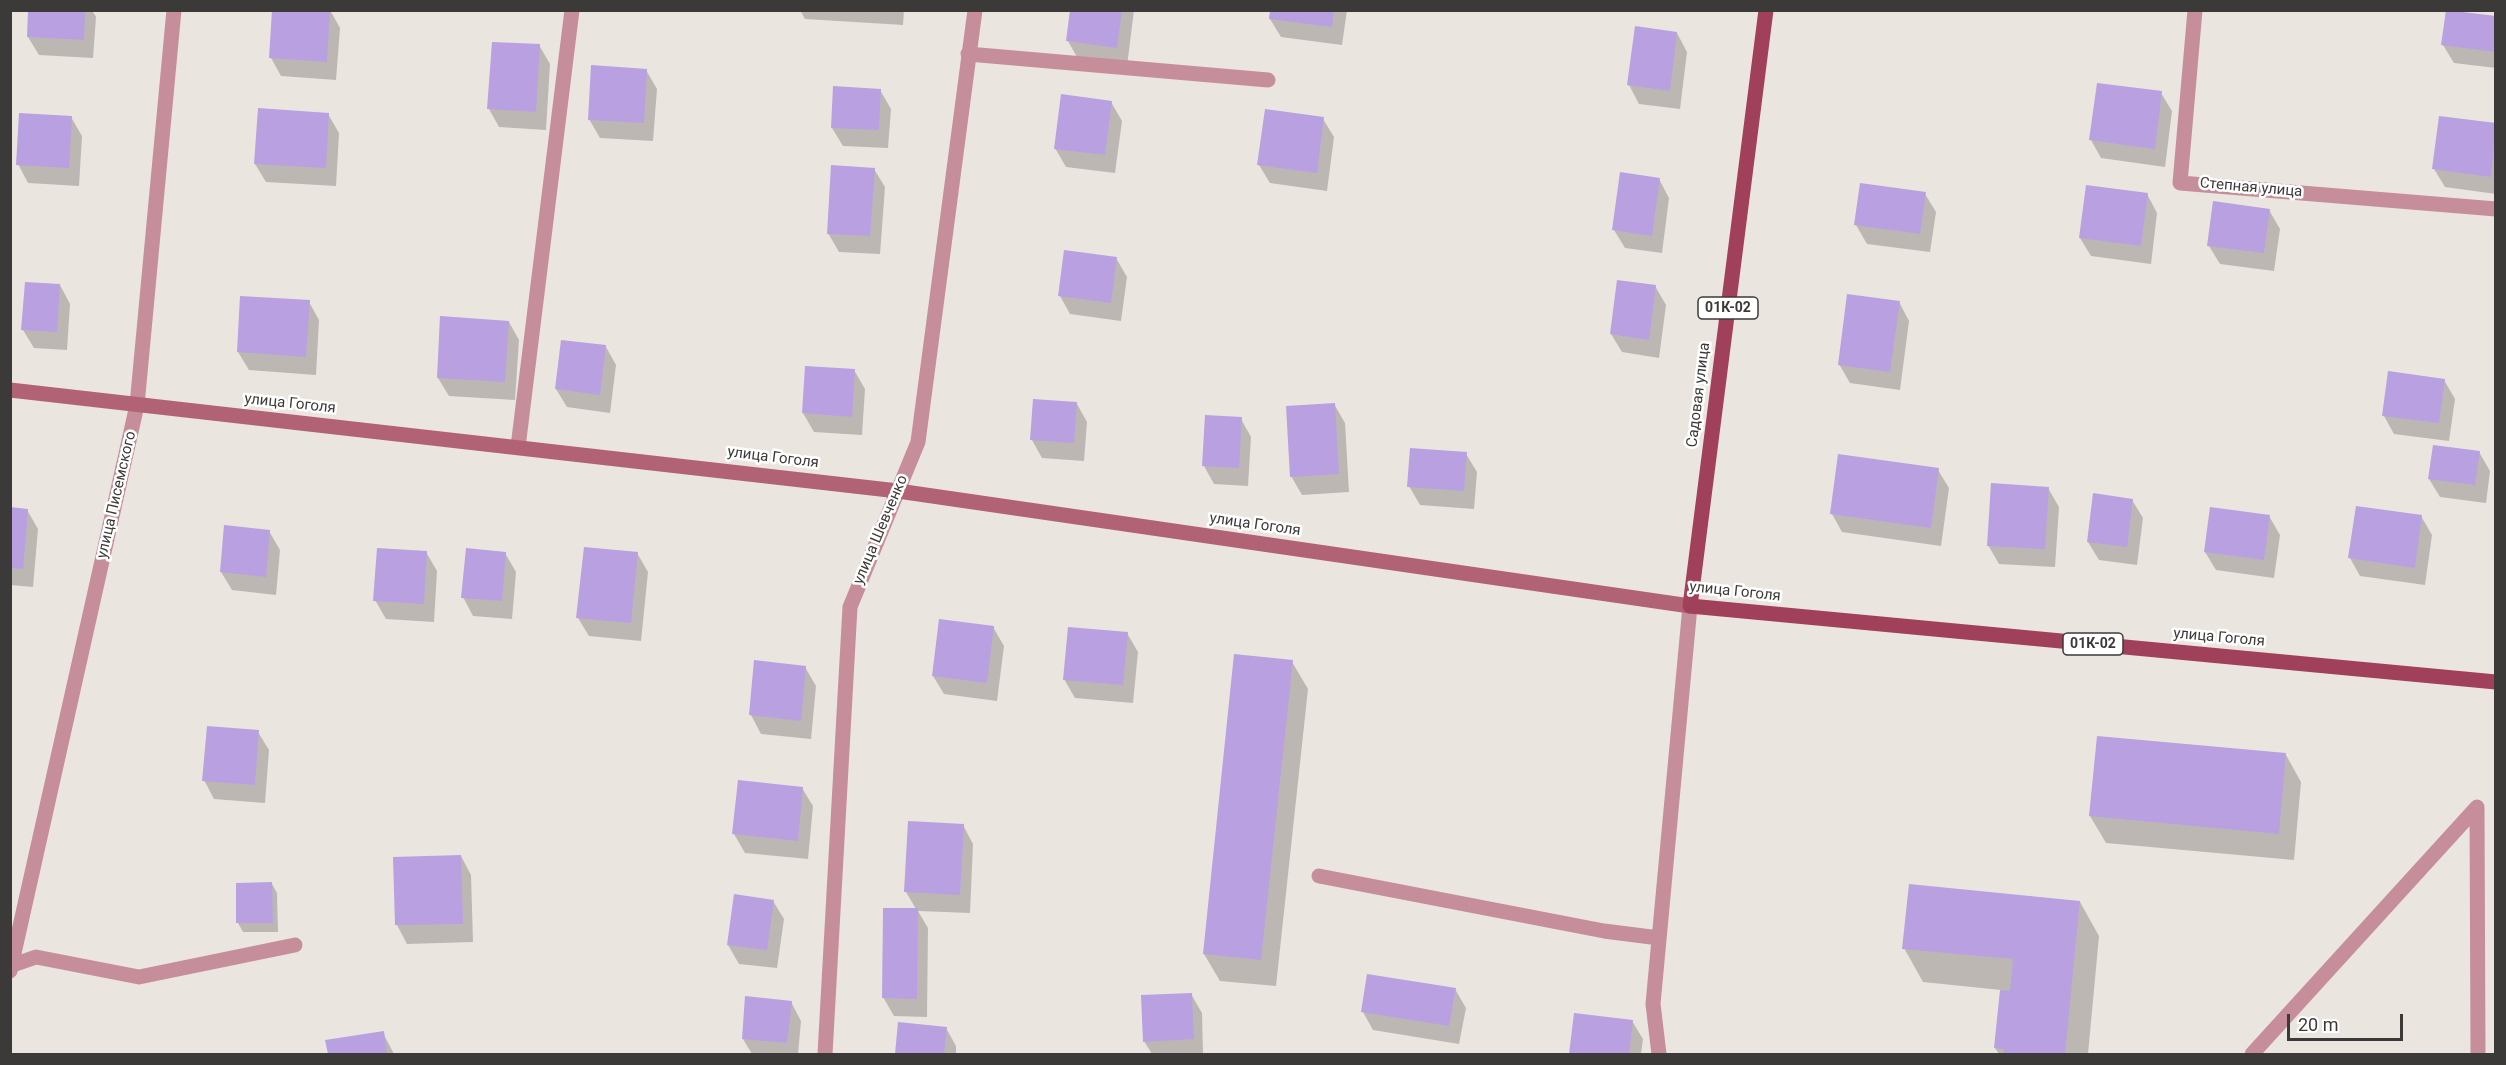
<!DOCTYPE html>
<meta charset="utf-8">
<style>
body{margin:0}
#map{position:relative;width:2506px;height:1065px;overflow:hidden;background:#ebe5e0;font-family:Roboto,sans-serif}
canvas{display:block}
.frame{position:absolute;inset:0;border:12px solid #3c3a38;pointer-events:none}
.scale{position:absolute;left:2287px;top:1014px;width:116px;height:27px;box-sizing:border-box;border:3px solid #3c3a38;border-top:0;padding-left:8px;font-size:18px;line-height:21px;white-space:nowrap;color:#3c3a38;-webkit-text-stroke:4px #fff;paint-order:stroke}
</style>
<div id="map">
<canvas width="2506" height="1065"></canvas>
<div class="frame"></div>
<div class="scale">20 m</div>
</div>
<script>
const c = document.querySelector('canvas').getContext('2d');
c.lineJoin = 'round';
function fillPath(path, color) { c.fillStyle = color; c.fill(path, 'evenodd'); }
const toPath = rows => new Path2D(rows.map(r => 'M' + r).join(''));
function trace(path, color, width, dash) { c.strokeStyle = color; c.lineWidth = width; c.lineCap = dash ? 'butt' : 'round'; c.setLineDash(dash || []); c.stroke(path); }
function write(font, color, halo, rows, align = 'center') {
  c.font = font + ' Roboto,sans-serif'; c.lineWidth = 5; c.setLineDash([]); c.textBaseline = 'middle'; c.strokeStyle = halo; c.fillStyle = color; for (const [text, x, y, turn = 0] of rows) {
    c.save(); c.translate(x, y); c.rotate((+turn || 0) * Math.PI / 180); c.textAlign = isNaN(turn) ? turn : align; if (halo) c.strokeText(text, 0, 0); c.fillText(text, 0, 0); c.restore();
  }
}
fillPath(toPath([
 [30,10,92,10,96,17,93,58,39,55,28,37],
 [330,10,340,28,336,80,281,76,271,58],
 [800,10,904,10,903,25,805,19],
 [1071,10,1134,10,1127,66,1078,59,1068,41],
 [1271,10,1347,10,1342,45,1281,37,1270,19],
 [2496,18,2496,68,2454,63,2443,45],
 [1677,33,1687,52,1680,109,1639,104,1629,85],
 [539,45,550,64,546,130,499,127,489,109],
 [646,70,657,89,653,141,600,138,589,119],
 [880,90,891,109,888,148,843,146,832,128],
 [2161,93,2172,111,2165,167,2101,158,2091,140],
 [1111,102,1122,121,1115,173,1066,167,1055,148],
 [328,114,339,133,336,186,266,182,255,164],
 [71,117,82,136,79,186,28,183,18,164],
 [1323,119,1334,137,1327,191,1270,183,1259,165],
 [2496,125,2496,194,2445,187,2434,169],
 [874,169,885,187,880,254,839,252,828,233],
 [1659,179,1669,198,1662,253,1625,248,1614,230],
 [1925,194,1936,212,1930,252,1867,244,1856,225],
 [2147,194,2157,213,2151,264,2091,256,2080,238],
 [2269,210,2280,229,2274,271,2220,264,2209,246],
 [1116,258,1127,277,1121,321,1070,314,1060,296],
 [60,285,70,304,67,350,34,348,23,330],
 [1655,286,1666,305,1659,358,1622,352,1611,334],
 [309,302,319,320,316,375,249,370,238,352],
 [1899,302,1909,321,1900,390,1850,383,1839,364],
 [509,322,519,340,515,400,449,396,438,378],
 [606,347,616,365,610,413,567,407,556,389],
 [806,367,854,370,865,389,862,435,814,432,803,413],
 [2444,380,2455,399,2449,441,2394,434,2384,416],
 [1077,404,1087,422,1084,461,1042,458,1032,440],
 [1334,404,1345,423,1349,492,1302,495,1291,476],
 [1241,419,1251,437,1248,486,1214,484,1204,466],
 [2479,452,2490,471,2486,503,2440,497,2429,479],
 [1466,454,1477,472,1474,509,1420,505,1409,486],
 [1938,470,1949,488,1941,546,1842,532,1832,514],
 [2048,488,2059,507,2055,567,1999,564,1988,545],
 [2132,500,2143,518,2137,565,2099,560,2088,542],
 [10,509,27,510,38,529,33,587,10,585],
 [2269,516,2280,535,2274,578,2216,570,2205,552],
 [2421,516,2432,535,2425,585,2360,576,2350,558],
 [269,531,280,550,276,595,232,590,221,572],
 [426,552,437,571,434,622,386,619,375,600],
 [505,553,516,572,512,619,473,616,463,597],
 [637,553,648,572,641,641,589,636,578,618],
 [993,627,1004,646,997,701,944,694,933,676],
 [1127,633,1138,652,1133,703,1075,698,1064,679],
 [1292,662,1308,689,1276,986,1220,981,1204,954],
 [805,667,816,686,811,739,761,734,751,715],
 [258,732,269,750,265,803,214,799,204,780],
 [2098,738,2286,755,2301,782,2294,860,2106,843,2090,816],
 [802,788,813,806,808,859,745,853,734,834],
 [963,825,973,844,970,913,918,911,928,928,927,1017,894,1016,883,997,916,909,906,892],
 [461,856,471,875,473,942,407,944,397,925,395,858],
 [237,884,272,884,277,893,278,932,243,932,238,923],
 [773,901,784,919,777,968,739,964,728,945],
 [2080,902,2099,936,2088,1054,1999,1054,1995,1048,2001,990,1923,982,1904,948],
 [1455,989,1466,1008,1459,1044,1373,1030,1363,1012],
 [1191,994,1202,1013,1203,1054,1152,1054,1144,1041],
 [791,1002,801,1021,798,1054,752,1054,743,1039],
 [1575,1014,1632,1021,1643,1039,1641,1054,1570,1054],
 [899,1023,946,1028,956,1046,956,1054,896,1054],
 [383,1033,394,1054,329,1054,327,1041]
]), '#0003');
fillPath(toPath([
 [28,10,85,10,84,40,27,37],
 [272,10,330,10,327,62,269,58],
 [1070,10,1122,10,1117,48,1066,41],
 [1270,10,1334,10,1332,27,1269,19],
 [2446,10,2496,16,2496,52,2441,45],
 [1635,26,1677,32,1670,91,1627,85],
 [492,42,540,44,536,112,487,109],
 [591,65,647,69,644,123,588,120],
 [2097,83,2162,91,2155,149,2089,140],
 [833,86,881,89,879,130,831,128],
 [1061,94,1112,101,1105,155,1054,149],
 [258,108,329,113,326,168,254,164],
 [1265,109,1324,117,1317,173,1257,165],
 [19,113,72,116,69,168,16,165],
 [2439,116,2496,123,2491,177,2432,169],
 [831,165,875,168,870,236,827,234],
 [1620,172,1660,178,1652,236,1612,230],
 [1860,183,1926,192,1920,234,1854,225],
 [2086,185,2148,193,2141,246,2079,238],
 [2213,201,2270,209,2264,253,2207,246],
 [1064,250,1117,257,1111,303,1058,296],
 [1617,280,1656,285,1649,340,1610,334],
 [25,282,60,284,57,332,21,330],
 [1847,294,1900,301,1890,372,1838,365],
 [240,296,310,300,306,357,237,352],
 [440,316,509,321,505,382,437,378],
 [561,340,606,345,600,395,555,389],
 [805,366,855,369,852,417,802,413],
 [2388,371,2445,379,2439,423,2382,416],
 [1033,399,1077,402,1074,443,1030,440],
 [1335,403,1339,474,1290,477,1286,406],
 [1205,415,1242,417,1239,468,1202,466],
 [2433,445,2480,451,2475,485,2428,479],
 [1410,448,1467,452,1464,491,1407,487],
 [1838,454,1939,468,1931,528,1830,514],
 [1991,483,2049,487,2045,549,1987,546],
 [2093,493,2133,499,2127,547,2087,542],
 [2356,506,2422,515,2415,568,2348,558],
 [10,507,28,509,23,569,10,568],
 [2210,507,2270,515,2264,560,2204,552],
 [224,525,270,530,266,577,220,572],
 [584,547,638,552,631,623,576,618],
 [377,548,427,551,424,604,373,601],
 [466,548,506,552,502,601,461,598],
 [939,619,994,626,987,683,932,676],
 [1068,627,1128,632,1123,685,1063,680],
 [1234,654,1293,660,1261,960,1203,954],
 [754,660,806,666,801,721,749,715],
 [207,726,259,730,255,785,202,781],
 [2097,736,2286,753,2279,834,2089,816],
 [738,780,803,787,798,841,732,834],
 [908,821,964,824,960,895,904,892],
 [461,855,463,924,395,925,393,857],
 [272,882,273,923,236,923,236,883],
 [1909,884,2080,901,2065,1054,2003,1054,2004,1049,1994,1048,2000,990,2010,991,2013,959,1902,949],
 [734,894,774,900,767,950,727,945],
 [883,908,918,908,917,999,882,998],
 [1367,974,1456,988,1449,1026,1361,1012],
 [1192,993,1194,1039,1143,1042,1141,995],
 [745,996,792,1001,787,1043,742,1039],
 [1574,1013,1633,1020,1629,1054,1569,1054],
 [898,1022,947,1027,944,1054,895,1054],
 [384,1031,387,1054,328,1054,325,1040]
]), '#b8a0e1');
trace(toPath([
 [2195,10,2180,183,2496,209],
 [968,54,1268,80],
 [518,447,572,10],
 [1319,876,1604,931,1659,938],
 [10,966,36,957,139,977,295,945],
 [1659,1054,1653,1004,1690,606],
 [2252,1054,2477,807,2478,1054]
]), '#c68e9a', 15);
trace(toPath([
 [10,971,137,405,174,10],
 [825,1054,850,607,918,442,975,10]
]), '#c68e9a', 15);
trace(toPath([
 [10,390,898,491,1690,606]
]), '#b26275', 15);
trace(toPath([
 [1766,10,1690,606,2496,682]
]), '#a1405b', 15);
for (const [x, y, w] of [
 [1728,308,60],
 [2093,644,60]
]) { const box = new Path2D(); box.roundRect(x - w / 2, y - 11, w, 22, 4.5); c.fillStyle = '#fff'; c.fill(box); trace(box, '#3c3a38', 1.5); }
write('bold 14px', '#3c3a38', null, [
 ["01К-02",1728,308],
 ["01К-02",2093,644]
]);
write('15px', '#3c3a38', '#fff', [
 ["Степная улица",2251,188,5],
 ["Садовая улица",1699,395,-83],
 ["улица Гоголя",290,404,6],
 ["улица Гоголя",773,458,7],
 ["улица Писемского",117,495,-77],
 ["улица Гоголя",1255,525,8],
 ["улица Шевченко",881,530,-67],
 ["улица Гоголя",1735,592,6],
 ["улица Гоголя",2219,638,5]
]);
</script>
